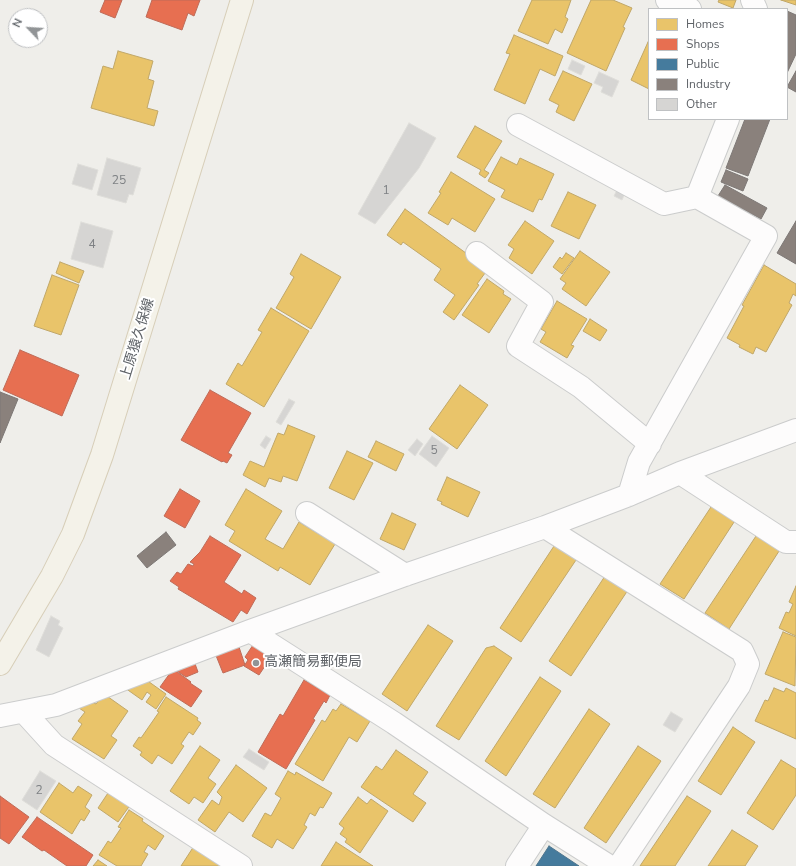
<!DOCTYPE html>
<meta charset="utf-8">
<style>
body{margin:0}
#map{position:relative;width:796px;height:866px;overflow:hidden;background:#efeeea;font-family:"Nunito Sans",sans-serif}
canvas{display:block}
.legend{position:absolute;left:648px;top:8px;width:140px;height:112px;box-sizing:border-box;background:#fff;border:1px solid #bfc1c3;margin:0;padding:5px 7px;list-style:none;font-size:12px;color:#5f6368}
.legend li{display:flex;align-items:center;gap:8px;height:20px}
.legend b{width:20px;border:1px solid #bfc1c3}
.north{position:absolute;left:8px;top:8px;width:40px;height:40px;box-sizing:border-box;background:#fff;border:1px solid #bfc1c3;border-radius:50%;rotate:295deg;font-size:11px;font-weight:700;line-height:16px;text-align:center;color:#5f6368}
.north::after{content:'';display:block;margin:auto;width:14px;height:18px;background:#919496;clip-path:polygon(50% 0,100% 100%,50% 72%,0 100%)}
</style>
<div id="map">
<canvas width="796" height="866"></canvas>
<ul class="legend">
<li><b style="height:11px;background:#e9c46a"></b>Homes</li>
<li><b style="height:11px;background:#e76f51"></b>Shops</li>
<li><b style="height:11px;background:#457b9d"></b>Public</li>
<li><b style="height:11px;background:#8a817c"></b>Industry</li>
<li><b style="height:11px;background:#d6d5d3"></b>Other</li>
</ul>
<div class="north">N</div>
</div>
<script>
const c = document.querySelector('canvas').getContext('2d');
c.lineJoin = 'round';
function fillPath(path, color) { c.fillStyle = color; c.fill(path, 'evenodd'); }
const toPath = rows => new Path2D(rows.map(r => 'M' + r).join(''));
function trace(path, color, width, dash) { c.strokeStyle = color; c.lineWidth = width; c.lineCap = dash ? 'butt' : 'round'; c.setLineDash(dash || []); c.stroke(path); }
function write(font, color, halo, rows, align = 'center') {
  c.font = font + ' "Nunito Sans","Noto Sans JP",sans-serif'; c.lineWidth = 4; c.setLineDash([]); c.textBaseline = 'middle'; c.strokeStyle = halo; c.fillStyle = color; for (const [text, x, y, turn = 0] of rows) {
    c.save(); c.translate(x, y); c.rotate((+turn || 0) * Math.PI / 180); c.textAlign = isNaN(turn) ? turn : align; if (halo) c.strokeText(text, 0, 0); c.fillText(text, 0, 0); c.restore();
  }
}
const homes = toPath([
 [532,0,571,0,565,17,568,19,562,33,555,29,548,44,518,31,532,0],
 [591,0,613,0,632,8,623,27,625,28,606,71,567,53,591,0],
 [719,0,736,0,733,8,718,2,719,0],
 [781,0,796,0,796,5,781,0],
 [514,35,563,56,555,76,540,69,525,104,494,90,510,54,506,53,514,35],
 [648,42,649,42,649,89,631,80,648,42],
 [118,51,153,61,148,79,154,81,147,108,158,111,154,126,91,108,103,66,113,69,118,51],
 [563,71,592,84,574,121,556,112,559,105,549,100,563,71],
 [475,126,502,141,484,170,489,173,485,178,479,174,481,170,457,157,475,126],
 [501,157,517,165,520,158,554,174,542,200,539,199,533,212,501,197,505,190,488,181,501,157],
 [451,172,495,199,475,232,452,218,448,225,428,213,441,193,439,192,451,172],
 [568,192,596,205,579,239,551,226,568,192],
 [405,209,488,269,477,284,479,285,454,320,443,312,455,295,434,280,441,269,403,242,401,245,387,235,405,209],
 [525,221,554,241,532,274,509,258,514,249,508,245,525,221],
 [580,251,610,272,586,306,562,289,566,283,560,279,580,251],
 [566,253,574,258,562,274,553,267,560,257,562,259,566,253],
 [301,254,341,277,311,329,276,308,294,277,290,274,301,254],
 [60,262,84,271,79,283,56,273,60,262],
 [764,265,796,284,796,296,793,294,789,303,792,305,766,352,756,347,753,354,739,347,740,345,727,338,744,306,742,305,764,265],
 [52,275,79,285,61,335,34,326,52,275],
 [487,279,504,291,503,294,511,299,489,333,462,315,487,279],
 [557,301,587,319,571,345,574,346,567,358,540,342,546,332,541,329,557,301],
 [271,308,309,331,264,407,226,384,238,363,242,366,262,332,258,330,271,308],
 [590,319,607,330,600,341,583,331,590,319],
 [460,385,488,405,457,449,429,429,460,385],
 [288,425,315,436,297,481,283,476,281,482,269,478,265,487,243,475,250,461,264,467,278,433,284,435,288,425],
 [376,441,404,454,396,471,368,457,376,441],
 [347,451,373,463,354,500,329,488,347,451],
 [447,477,480,492,468,517,441,504,442,502,437,500,447,477],
 [246,489,282,511,265,539,283,549,299,522,335,544,310,585,280,567,278,571,229,541,235,531,225,525,246,489],
 [713,504,736,519,684,599,660,584,713,504],
 [392,513,416,524,404,550,380,539,392,513],
 [758,533,781,548,729,629,705,613,758,533],
 [556,543,578,557,521,642,500,628,556,543],
 [605,576,628,590,571,676,549,661,605,576],
 [796,586,796,636,779,628,786,612,789,613,793,604,789,602,796,586],
 [428,625,453,641,407,711,382,694,428,625],
 [783,632,796,637,795,686,765,674,783,632],
 [494,646,512,658,459,740,436,726,486,648,494,646],
 [540,677,561,691,506,776,485,761,540,677],
 [145,679,166,694,156,709,146,702,151,695,147,692,142,700,125,688,145,679],
 [774,688,784,692,786,688,796,693,796,739,755,721,765,700,768,701,774,688],
 [104,694,128,711,111,736,117,740,104,759,72,739,82,724,78,721,85,712,76,706,92,702,96,704,104,694],
 [166,697,198,718,197,720,201,723,193,735,189,732,181,744,184,746,172,764,158,755,152,764,140,755,142,752,133,746,139,737,141,738,159,712,157,711,166,697],
 [341,704,370,721,357,742,349,737,323,781,295,764,322,720,325,722,333,709,336,711,341,704],
 [589,709,610,724,555,808,533,794,589,709],
 [733,727,755,742,721,795,698,781,733,727],
 [200,746,220,760,208,778,216,784,203,803,194,797,189,804,170,791,200,746],
 [638,746,661,761,606,843,584,828,638,746],
 [396,750,428,772,413,794,426,803,413,822,361,787,376,766,382,770,396,750],
 [781,760,796,769,796,795,773,830,747,813,781,760],
 [236,765,267,788,243,822,229,812,215,832,198,820,212,800,219,805,222,797,217,792,236,765],
 [288,771,295,775,296,772,332,793,323,808,320,807,315,816,310,813,304,825,307,827,293,849,277,839,272,848,252,836,265,813,271,816,281,798,275,794,288,771],
 [59,783,73,793,78,786,92,795,85,807,90,811,84,821,81,819,72,834,40,812,59,783],
 [110,790,131,804,118,822,98,808,110,790],
 [687,796,711,811,675,866,640,866,687,796],
 [358,797,367,804,371,799,388,811,360,853,345,842,347,839,340,834,344,828,339,824,358,797],
 [129,810,143,819,142,821,164,836,155,850,148,845,144,852,148,854,141,866,117,866,99,855,108,841,111,843,121,828,118,827,129,810],
 [732,830,758,846,745,866,708,866,732,830],
 [336,842,373,866,321,866,336,842],
 [194,846,221,863,219,866,181,866,194,846],
 [98,860,107,866,93,866,98,860]
]);
fillPath(homes, '#e9c46a');
trace(homes, '#c0a769', 1);
const shops = toPath([
 [105,0,122,0,115,18,100,12,105,0],
 [152,0,200,0,194,16,188,13,182,30,146,17,152,0],
 [20,350,79,375,62,416,3,390,20,350],
 [210,390,251,413,228,453,232,455,227,463,223,461,222,462,181,440,210,390],
 [180,489,200,501,185,528,164,516,180,489],
 [210,536,241,555,224,582,242,594,244,590,256,598,247,614,241,610,233,622,178,589,179,587,170,581,177,572,181,574,188,564,193,566,194,564,190,562,200,552,210,536],
 [238,644,245,665,223,673,215,653,238,644],
 [253,645,271,657,259,675,244,666,248,660,245,657,253,645],
 [194,661,198,672,186,677,174,669,194,661],
 [173,669,191,682,190,683,202,691,191,707,160,687,173,669],
 [304,680,330,695,326,703,324,701,313,719,315,720,286,769,258,752,280,714,283,716,304,680],
 [0,796,29,817,9,844,0,838,0,796],
 [37,817,93,855,86,866,67,866,44,850,42,851,22,837,37,817]
]);
fillPath(shops, '#e76f51');
trace(shops, '#be6b58', 1);
const public = toPath([
 [549,846,579,866,536,866,549,846]
]);
fillPath(public, '#457b9d');
trace(public, '#4d748d', 1);
const industry = toPath([
 [787,11,796,15,796,54,787,73,787,11],
 [796,71,796,92,787,87,796,71],
 [745,119,770,119,748,176,726,168,745,119],
 [726,170,748,179,743,191,721,182,726,170],
 [725,185,767,208,761,219,718,196,725,185],
 [796,221,796,264,777,253,796,221],
 [0,392,18,399,0,443,0,392],
 [166,532,176,545,147,568,137,556,166,532]
]);
fillPath(industry, '#8a817c');
trace(industry, '#7d7876', 1);
const building = toPath([
 [572,60,585,66,581,75,568,69,572,60],
 [599,72,619,81,612,97,601,92,603,87,594,83,599,72],
 [409,123,436,138,419,168,375,224,358,214,409,123],
 [107,158,141,168,133,195,129,194,126,203,97,195,107,158],
 [78,164,98,170,92,190,72,184,78,164],
 [619,186,626,191,622,200,614,196,619,186],
 [81,222,113,231,103,268,71,259,81,222],
 [289,399,295,402,281,425,276,422,289,399],
 [266,436,271,439,265,449,260,445,266,436],
 [432,436,449,448,436,467,419,454,432,436],
 [417,439,423,444,415,456,408,450,417,439],
 [51,616,60,621,58,625,63,628,49,657,36,650,51,616],
 [671,712,683,719,675,732,663,725,671,712],
 [249,749,269,762,264,770,243,757,249,749],
 [40,771,56,781,37,810,22,800,40,771]
]);
fillPath(building, '#d6d5d3');
trace(building, '#deddd9', 1);
const minor = toPath([
 [667,0,690,9],
 [752,0,756,9],
 [518,125,664,204,697,197],
 [477,253,542,302,518,346,581,387,650,444],
 [680,473,786,542,796,542],
 [629,495,639,462,766,236,697,197,728,119],
 [307,513,405,575],
 [545,527,742,651,748,664,739,686,619,866],
 [250,631,394,723,544,825,609,866],
 [24,712,54,745,241,866],
 [0,716,56,705,250,631,405,575,545,527,629,495,680,473,796,430],
 [517,866,544,825]
]);
const major = toPath([
 [0,664,52,576,73,534,102,455,242,0]
]);
trace(minor, '#cbcccc', 24);
trace(major, '#d7ceb8', 24);
trace(minor, '#fdfcfc', 22);
trace(major, '#f4f2e9', 22);
for (const [x, y, r, color] of [
 [256,663,4,"#919496"]
]) { const dot = new Path2D(); dot.arc(x, y, r, 0, 2 * Math.PI); c.fillStyle = color; c.fill(dot); trace(dot, '#fff', 1.5); }
write('12px', '#7e8184', null, [
 ["25",119,181],
 ["1",386,191],
 ["4",92,245],
 ["5",434,451],
 ["2",39,791]
]);
write('14px', '#5f6368', '#fff', [
 ["上原猿久保線",138,339,-73]
]);
write('14px', '#5f6368', '#fff', [
 ["高瀬簡易郵便局",264,663]
], 'left');
</script>
